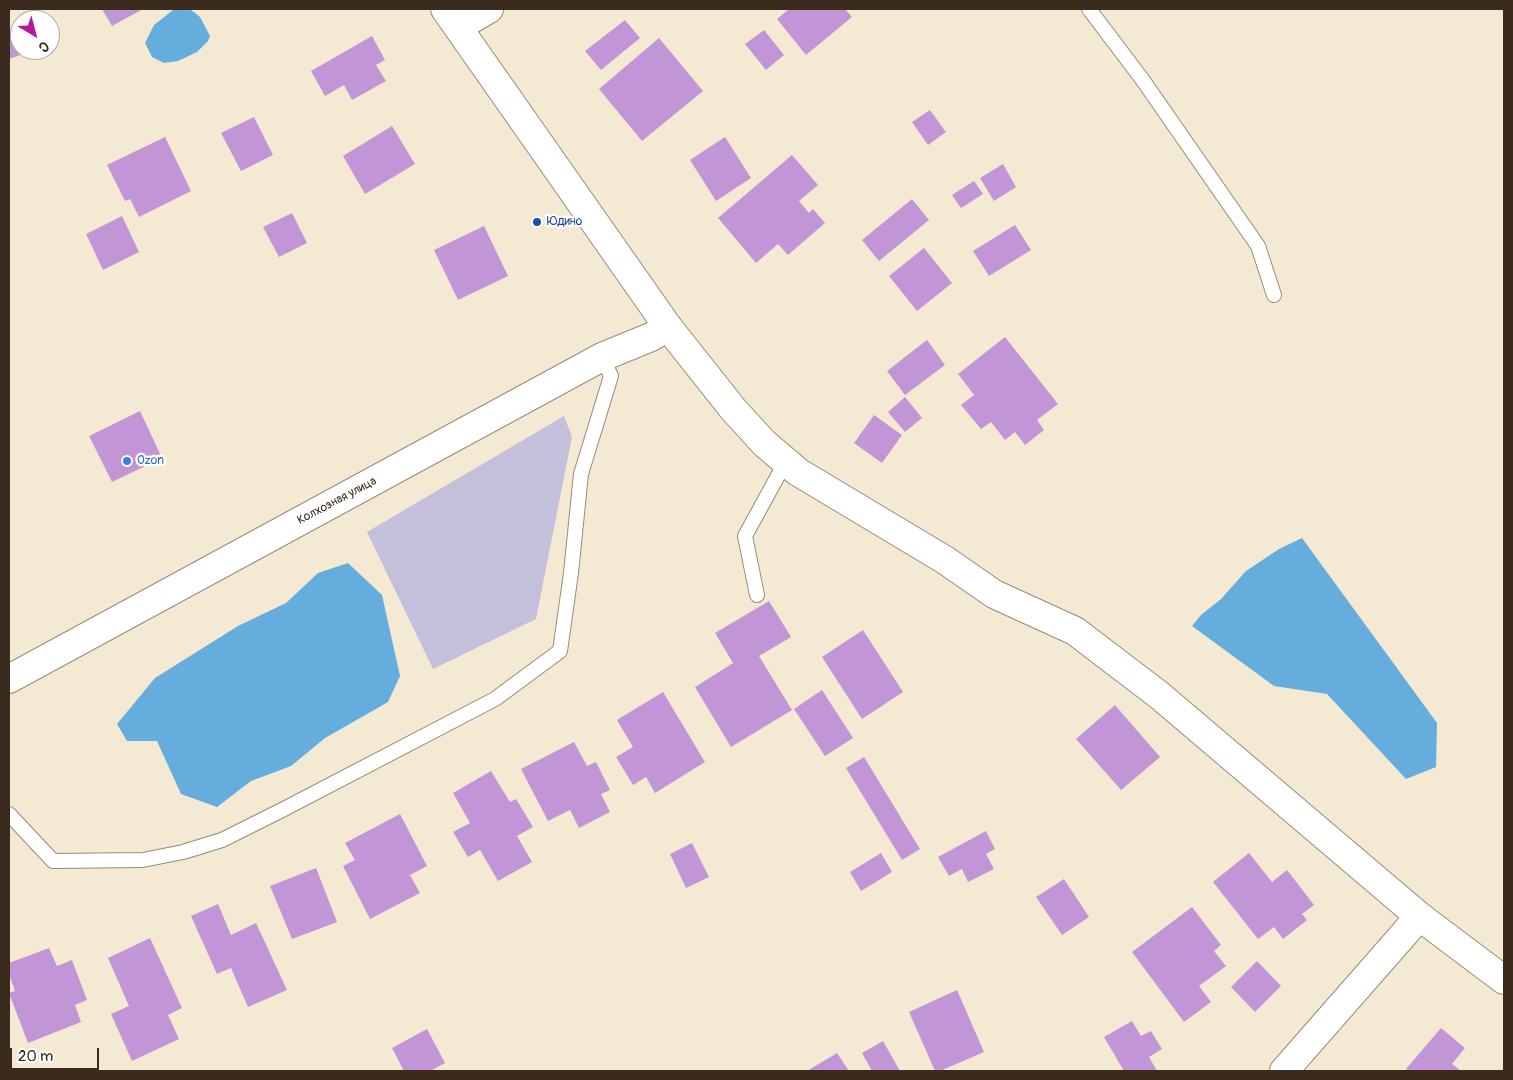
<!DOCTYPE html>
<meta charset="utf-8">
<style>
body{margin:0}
#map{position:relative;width:1513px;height:1080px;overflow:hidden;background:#f4e9d3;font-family:Pangolin,sans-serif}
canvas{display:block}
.frame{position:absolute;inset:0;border:10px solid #3b2a1e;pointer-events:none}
.north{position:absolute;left:10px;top:10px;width:50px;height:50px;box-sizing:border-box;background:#fff;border:1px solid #b1aaa5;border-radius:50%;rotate:143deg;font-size:14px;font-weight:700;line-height:20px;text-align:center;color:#3b2a1e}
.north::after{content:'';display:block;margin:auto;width:18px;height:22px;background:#b5179e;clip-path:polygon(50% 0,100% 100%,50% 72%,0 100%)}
.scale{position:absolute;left:10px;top:1048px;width:89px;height:22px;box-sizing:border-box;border:2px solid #3b2a1e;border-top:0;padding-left:6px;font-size:15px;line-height:18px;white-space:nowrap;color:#3b2a1e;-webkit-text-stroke:4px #fff;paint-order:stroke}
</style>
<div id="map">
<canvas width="1513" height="1080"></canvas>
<div class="frame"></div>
<div class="north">С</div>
<div class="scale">20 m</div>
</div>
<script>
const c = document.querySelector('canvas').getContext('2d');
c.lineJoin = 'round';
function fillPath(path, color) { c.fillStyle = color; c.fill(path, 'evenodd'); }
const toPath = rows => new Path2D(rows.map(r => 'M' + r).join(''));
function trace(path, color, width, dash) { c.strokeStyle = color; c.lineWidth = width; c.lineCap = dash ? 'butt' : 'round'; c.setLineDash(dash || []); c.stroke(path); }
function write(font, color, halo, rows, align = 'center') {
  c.font = font + ' Pangolin,sans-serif'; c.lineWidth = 4.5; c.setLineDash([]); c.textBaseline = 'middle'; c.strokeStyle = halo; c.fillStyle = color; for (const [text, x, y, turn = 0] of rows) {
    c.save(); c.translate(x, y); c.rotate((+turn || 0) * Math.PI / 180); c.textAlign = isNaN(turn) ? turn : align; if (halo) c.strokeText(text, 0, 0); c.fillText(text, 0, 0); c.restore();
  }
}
fillPath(toPath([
 [564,416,572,437,536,619,433,669,367,532]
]), '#c4c0db');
fillPath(toPath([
 [183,9,190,9,200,17,210,36,208,41,197,52,178,61,164,63,152,57,145,43,154,25,173,10],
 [1302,538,1437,723,1436,767,1406,779,1327,694,1274,686,1192,626,1201,615,1221,599,1246,571,1279,549],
 [348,563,382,595,400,676,388,702,325,738,291,766,251,781,217,807,181,794,157,741,127,741,117,724,155,678,238,626,286,603,318,573]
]), '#65addc');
fillPath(toPath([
 [102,9,143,9,112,26],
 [789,9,845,9,852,17,806,55,777,19],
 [625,20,640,38,601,70,585,51],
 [14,29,20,45,20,50,22,50,23,54,9,59,9,31],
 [764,30,784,55,766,70,745,44],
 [372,36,385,60,376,65,386,81,352,100,344,85,325,96,311,71],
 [659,38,703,91,642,141,599,89],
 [930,110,946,132,928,145,912,122],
 [254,117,273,155,241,171,221,133],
 [392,126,415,164,365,194,343,156],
 [165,137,191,191,139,217,130,199,125,201,107,165],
 [725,137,751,178,716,201,690,160],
 [792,155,818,185,799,201,809,213,813,209,825,223,788,255,778,244,756,263,718,218],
 [1003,164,1016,187,994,201,980,178],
 [974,181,983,194,961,208,952,195],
 [912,199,929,220,879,261,862,240],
 [292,213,307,243,279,257,263,227],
 [122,216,139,252,103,270,86,234],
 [1015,225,1031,250,989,276,973,251],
 [484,226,508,276,458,300,434,250],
 [924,248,952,283,917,311,889,276],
 [1005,337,1058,404,1037,420,1044,430,1025,445,1015,432,1005,440,991,422,981,429,961,405,974,395,958,374],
 [927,340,945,365,905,395,887,371],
 [905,397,922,418,905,432,888,412],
 [140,411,162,458,112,482,89,436],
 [874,415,902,435,882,463,854,443],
 [769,601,791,637,759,656,792,710,731,747,695,687,733,663,715,633],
 [863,630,903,692,862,719,822,657],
 [822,690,853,738,825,756,794,709],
 [663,692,705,762,655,793,646,777,633,785,616,757,633,747,617,720],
 [1115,705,1160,757,1121,790,1076,739],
 [574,742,587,766,596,762,610,790,601,794,610,812,579,828,570,810,548,821,521,769],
 [864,757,920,849,902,860,846,768],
 [491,771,510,802,516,799,533,827,517,836,532,862,498,881,480,850,468,857,453,832,470,823,453,793],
 [400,814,427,866,410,875,420,893,370,919,343,866,355,860,345,843],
 [986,831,995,849,986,854,994,869,968,882,962,869,949,876,938,857],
 [692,843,709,877,686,888,670,854],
 [881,853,892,872,861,891,850,872],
 [1249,853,1272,882,1287,870,1314,905,1302,914,1307,920,1283,939,1274,927,1258,939,1213,882],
 [316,868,337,922,292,939,270,886],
 [1064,879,1089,917,1062,935,1036,897],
 [218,904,231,935,256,923,287,990,248,1007,231,968,217,974,191,916],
 [1192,907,1221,945,1214,951,1226,966,1199,986,1211,1002,1184,1022,1132,952],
 [150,938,182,1008,168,1015,179,1039,132,1061,111,1014,129,1006,108,958],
 [49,948,57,966,72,960,87,1000,75,1005,81,1022,28,1043,9,993,15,991,9,974,9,963],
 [1257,961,1281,986,1255,1012,1231,987],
 [957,990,984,1052,940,1071,935,1071,909,1012],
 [1132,1021,1141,1036,1151,1031,1162,1049,1149,1057,1157,1071,1124,1071,1104,1037],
 [1441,1028,1465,1048,1452,1064,1461,1071,1409,1071,1406,1069],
 [427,1029,445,1063,430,1071,404,1071,392,1048],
 [883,1041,900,1071,872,1071,862,1053],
 [837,1053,849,1071,807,1071]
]), '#c296d6');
const service = toPath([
 [1089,9,1142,79,1258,246,1274,295],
 [757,595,745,536,786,461],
 [9,814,53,861,143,860,183,852,222,840,284,809,495,699,560,651,571,573,581,474,611,376,602,357]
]);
const minor = toPath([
 [458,27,489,9],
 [9,679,602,357,651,337,668,327],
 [1284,1071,1405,933,1419,916]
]);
const tertiary = toPath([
 [445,9,668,327,733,409,764,443,798,472,945,560,994,594,1075,631,1159,695,1419,916,1504,980]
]);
trace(service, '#988a78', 16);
trace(minor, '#988a78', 30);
trace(tertiary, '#988a78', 30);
trace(service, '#fff', 14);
trace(minor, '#fff', 28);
trace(tertiary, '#fff', 28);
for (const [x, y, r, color] of [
 [537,222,5,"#1a4fb4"],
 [127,461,5,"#3f7fe0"]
]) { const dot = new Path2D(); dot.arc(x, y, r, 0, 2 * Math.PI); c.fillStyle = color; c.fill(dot); trace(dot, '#fff', 2); }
write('12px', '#164399', '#fff', [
 ["Юдино",547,222]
], 'left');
write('12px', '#366cbe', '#fff', [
 ["Ozon",137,461]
], 'left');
write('12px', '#3b2a1e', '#fff', [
 ["Колхозная улица",337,501,-28]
]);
</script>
